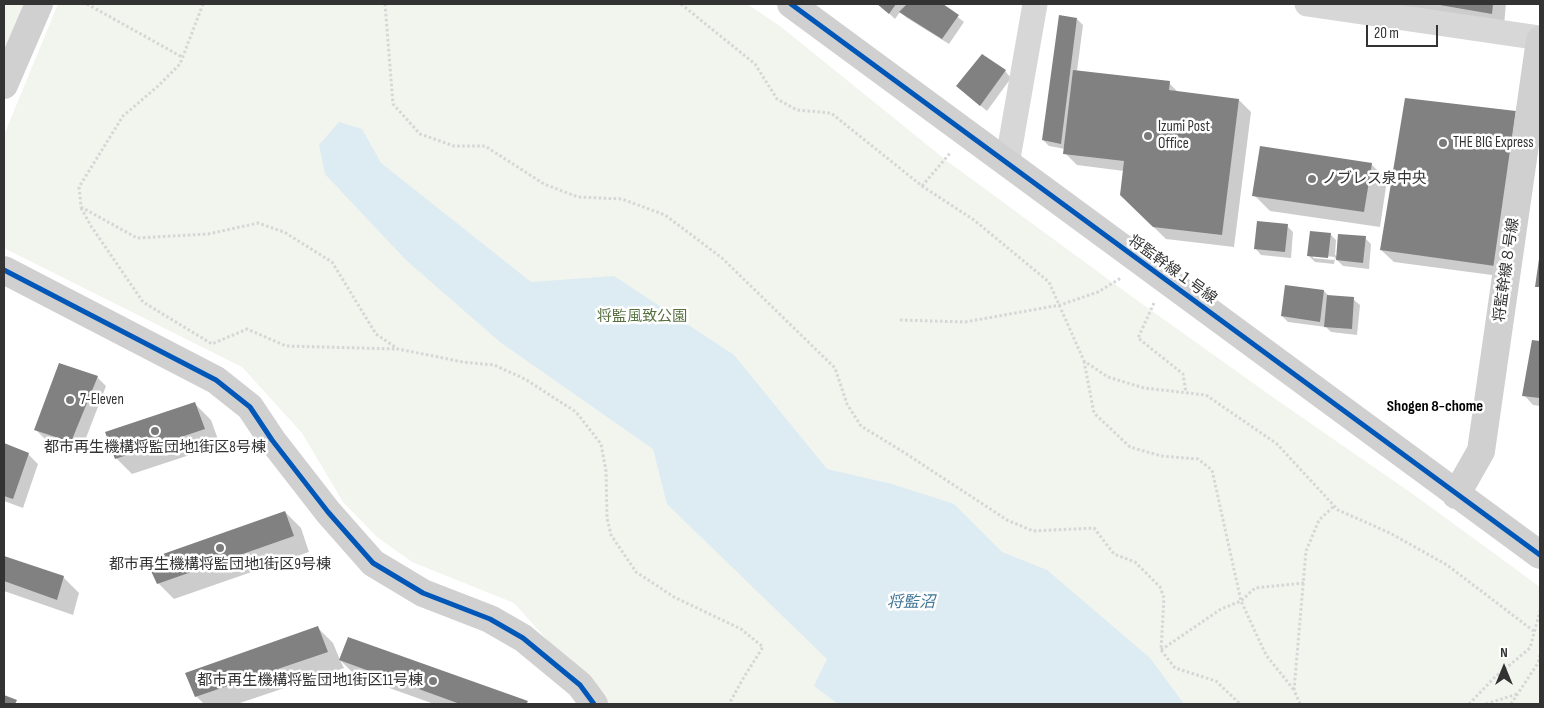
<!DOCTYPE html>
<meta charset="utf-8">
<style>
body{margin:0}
#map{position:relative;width:1544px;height:708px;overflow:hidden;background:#fff;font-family:"Sofia Sans Condensed",sans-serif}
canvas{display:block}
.frame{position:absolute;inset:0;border:5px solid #333;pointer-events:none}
.north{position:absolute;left:1479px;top:643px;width:50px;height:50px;-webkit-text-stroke:4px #fff;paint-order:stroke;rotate:0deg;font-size:14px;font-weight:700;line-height:20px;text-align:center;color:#333}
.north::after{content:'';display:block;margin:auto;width:18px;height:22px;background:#333;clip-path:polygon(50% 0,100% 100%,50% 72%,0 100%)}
.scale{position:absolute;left:1366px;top:25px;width:72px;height:22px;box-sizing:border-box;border:2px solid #333;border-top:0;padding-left:6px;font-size:15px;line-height:18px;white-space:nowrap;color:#333;-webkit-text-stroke:4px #fff;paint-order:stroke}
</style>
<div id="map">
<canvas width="1544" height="708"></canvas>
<div class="frame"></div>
<div class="north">N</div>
<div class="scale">20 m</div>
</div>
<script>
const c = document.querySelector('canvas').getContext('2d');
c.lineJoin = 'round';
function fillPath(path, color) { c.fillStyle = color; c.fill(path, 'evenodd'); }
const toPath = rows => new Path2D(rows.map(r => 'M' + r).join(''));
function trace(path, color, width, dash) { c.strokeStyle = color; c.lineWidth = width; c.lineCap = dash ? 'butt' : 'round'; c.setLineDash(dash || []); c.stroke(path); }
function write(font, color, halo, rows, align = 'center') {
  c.font = font + ' "Sofia Sans Condensed","Noto Sans JP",sans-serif'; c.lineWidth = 5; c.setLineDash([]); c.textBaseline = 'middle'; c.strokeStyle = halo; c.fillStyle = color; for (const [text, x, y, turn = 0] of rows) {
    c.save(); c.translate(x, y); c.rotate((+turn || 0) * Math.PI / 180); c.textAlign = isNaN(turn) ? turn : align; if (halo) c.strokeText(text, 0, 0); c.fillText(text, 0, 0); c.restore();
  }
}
fillPath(toPath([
 [4,4,29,4,4,58],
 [58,4,747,4,780,26,947,161,1131,296,1274,398,1417,497,1540,587,1540,704,605,704,514,603,412,562,377,537,343,502,302,433,242,367,4,248,4,135]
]), '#f1f5ed');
fillPath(toPath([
 [339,122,362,129,381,163,531,282,614,276,734,355,827,469,892,484,954,504,1002,552,1047,570,1150,658,1184,704,838,704,814,686,827,659,667,504,653,449,500,342,406,260,325,174,319,145]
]), '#ddebf3');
fillPath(toPath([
 [879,4,941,4,964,22,949,44,907,18,900,12,895,19],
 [1362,4,1506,4,1504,25],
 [1077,19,1083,25,1077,71,1169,83,1179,93,1239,100,1251,112,1234,247,1166,239,1133,207,1124,171,1077,165,1065,153,1065,149,1049,146,1043,140],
 [982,56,1005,71,1011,78,987,111,964,92],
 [1406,100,1507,277,1394,262,1381,250],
 [1371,164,1387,180,1380,227,1270,211,1254,195],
 [1287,226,1293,232,1291,258,1261,255,1255,248],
 [1330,234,1336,240,1335,255,1337,256,1365,238,1371,244,1369,269,1343,266,1335,258,1334,264,1315,262,1308,255],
 [1313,255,1335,257,1334,260,1313,258],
 [1324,291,1329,296,1353,299,1360,305,1357,335,1331,332,1326,327,1288,322,1282,316],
 [1533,342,1540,343,1540,406,1533,405,1524,395],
 [97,377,106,386,81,451,45,439,35,429],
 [195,404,211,420,220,445,132,474,116,458],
 [4,445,28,454,38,464,23,508,4,501],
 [285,512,301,528,309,552,174,599,158,583],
 [4,557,63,577,79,593,73,615,4,591],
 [317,627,333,643,340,660,527,702,529,704,434,704,356,676,340,660,344,668,237,704,204,704,196,696]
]), '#0003');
fillPath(toPath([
 [877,4,896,4,889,14],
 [907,4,943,4,959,15,942,39,899,12],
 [1434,4,1493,4,1492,14],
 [1059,15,1077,18,1061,144,1042,140],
 [982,54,1006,70,980,106,956,86],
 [1073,70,1170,81,1169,90,1239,99,1222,235,1153,227,1120,195,1124,161,1063,154],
 [1405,98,1516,111,1495,266,1380,250],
 [1260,146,1372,163,1364,212,1252,196],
 [1257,221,1288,224,1285,252,1254,249],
 [1310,231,1331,233,1328,258,1307,256],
 [1338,234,1366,236,1363,263,1336,260],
 [1539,259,1540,259,1540,287,1535,287],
 [1285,285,1324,290,1320,322,1281,316],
 [1327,295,1354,297,1352,329,1324,327],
 [1532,340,1540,341,1540,398,1522,396],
 [59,363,98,376,71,442,34,430],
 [195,402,205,429,115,459,105,432],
 [4,443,29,453,13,499,4,496],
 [285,511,294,536,157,584,146,560],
 [4,556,64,576,57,600,4,581],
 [318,626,328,652,195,697,185,673],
 [348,637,528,701,526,704,460,704,339,660],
 [4,695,17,700,15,704,4,704]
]), '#818181');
trace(toPath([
 [87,4,182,57],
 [203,4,180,64,157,87,123,116,79,187,81,207,137,238,208,234,258,223,284,232,332,262,376,334,398,349,463,362,494,365,525,379,576,412,601,444,606,471,607,518,611,535,636,572,674,597,741,629,763,647,744,677,729,704],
 [385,4,393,104,420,134,454,146,485,146,544,184,578,197,622,199,665,215,722,258,835,368,847,404,861,426,905,453,1007,520,1033,531,1094,528,1114,554,1135,562,1160,587,1164,598,1161,650,1175,668,1216,681,1240,704],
 [681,4,755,64,777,99,797,110,831,113,922,186,974,220,1049,282,1084,361,1108,377,1144,388,1206,395,1277,444,1338,510,1390,533,1447,565,1535,632],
 [922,186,951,152],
 [81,208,91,226,143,302,212,344,247,329,286,346,397,349],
 [1154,303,1138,338,1183,374,1186,393],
 [900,320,965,322,1060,305,1098,292,1121,278],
 [1084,361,1094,413,1130,447,1161,456,1198,459,1212,470,1241,601,1266,655,1294,690],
 [1161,650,1221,609,1241,601,1255,588,1304,583],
 [1300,704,1294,690,1306,551,1319,520,1334,506],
 [1469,704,1494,678,1530,648,1540,611],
 [1486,704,1517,694],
 [1511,704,1538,663,1540,655]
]), '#d6d6d6', 3, [2.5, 2.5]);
trace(toPath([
 [1307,4,1540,38],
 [1007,164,1035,4]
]), '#d7d7d7', 25);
trace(toPath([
 [791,4,1540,555],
 [4,85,39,4],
 [4,270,216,380,250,407,272,440,328,512,373,563,423,593,490,619,523,638,580,685,594,704],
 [1456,495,1481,451,1540,40]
]), '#d0d0d0', 28);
trace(toPath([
 [791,4,1540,555],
 [4,270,216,380,250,407,272,440,328,512,373,563,423,593,490,619,523,638,580,685,594,704]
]), '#0057b8', 5);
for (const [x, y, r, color] of [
 [1148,136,5,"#7a7a7a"],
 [1443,143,5,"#7a7a7a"],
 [1312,179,5,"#7a7a7a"],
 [70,400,5,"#7a7a7a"],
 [155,431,5,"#7a7a7a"],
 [220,548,5,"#7a7a7a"],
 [433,681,5,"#7a7a7a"]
]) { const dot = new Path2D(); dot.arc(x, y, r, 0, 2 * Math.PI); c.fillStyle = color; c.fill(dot); trace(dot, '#fff', 2); }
write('15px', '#333', '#fff', [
 ["Izumi Post",1158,127],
 ["Office",1158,144],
 ["THE BIG Express",1453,143],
 ["ノブレス泉中央",1322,179],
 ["7-Eleven",80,400],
 ["都市再生機構将監団地1街区8号棟",155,448,"center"],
 ["都市再生機構将監団地1街区9号棟",220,565,"center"],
 ["都市再生機構将監団地1街区11号棟",423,681,"right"]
], 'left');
write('15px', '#333', '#fff', [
 ["将監幹線１号線",1172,270,36],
 ["将監幹線８号線",1507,270,-82]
]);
write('15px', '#56703f', '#fff', [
 ["将監風致公園",642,317]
]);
write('bold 16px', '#000', '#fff', [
 ["Shogen 8-chome",1435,407]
]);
write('italic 16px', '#3f7597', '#fff', [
 ["将監沼",911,603]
]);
</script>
